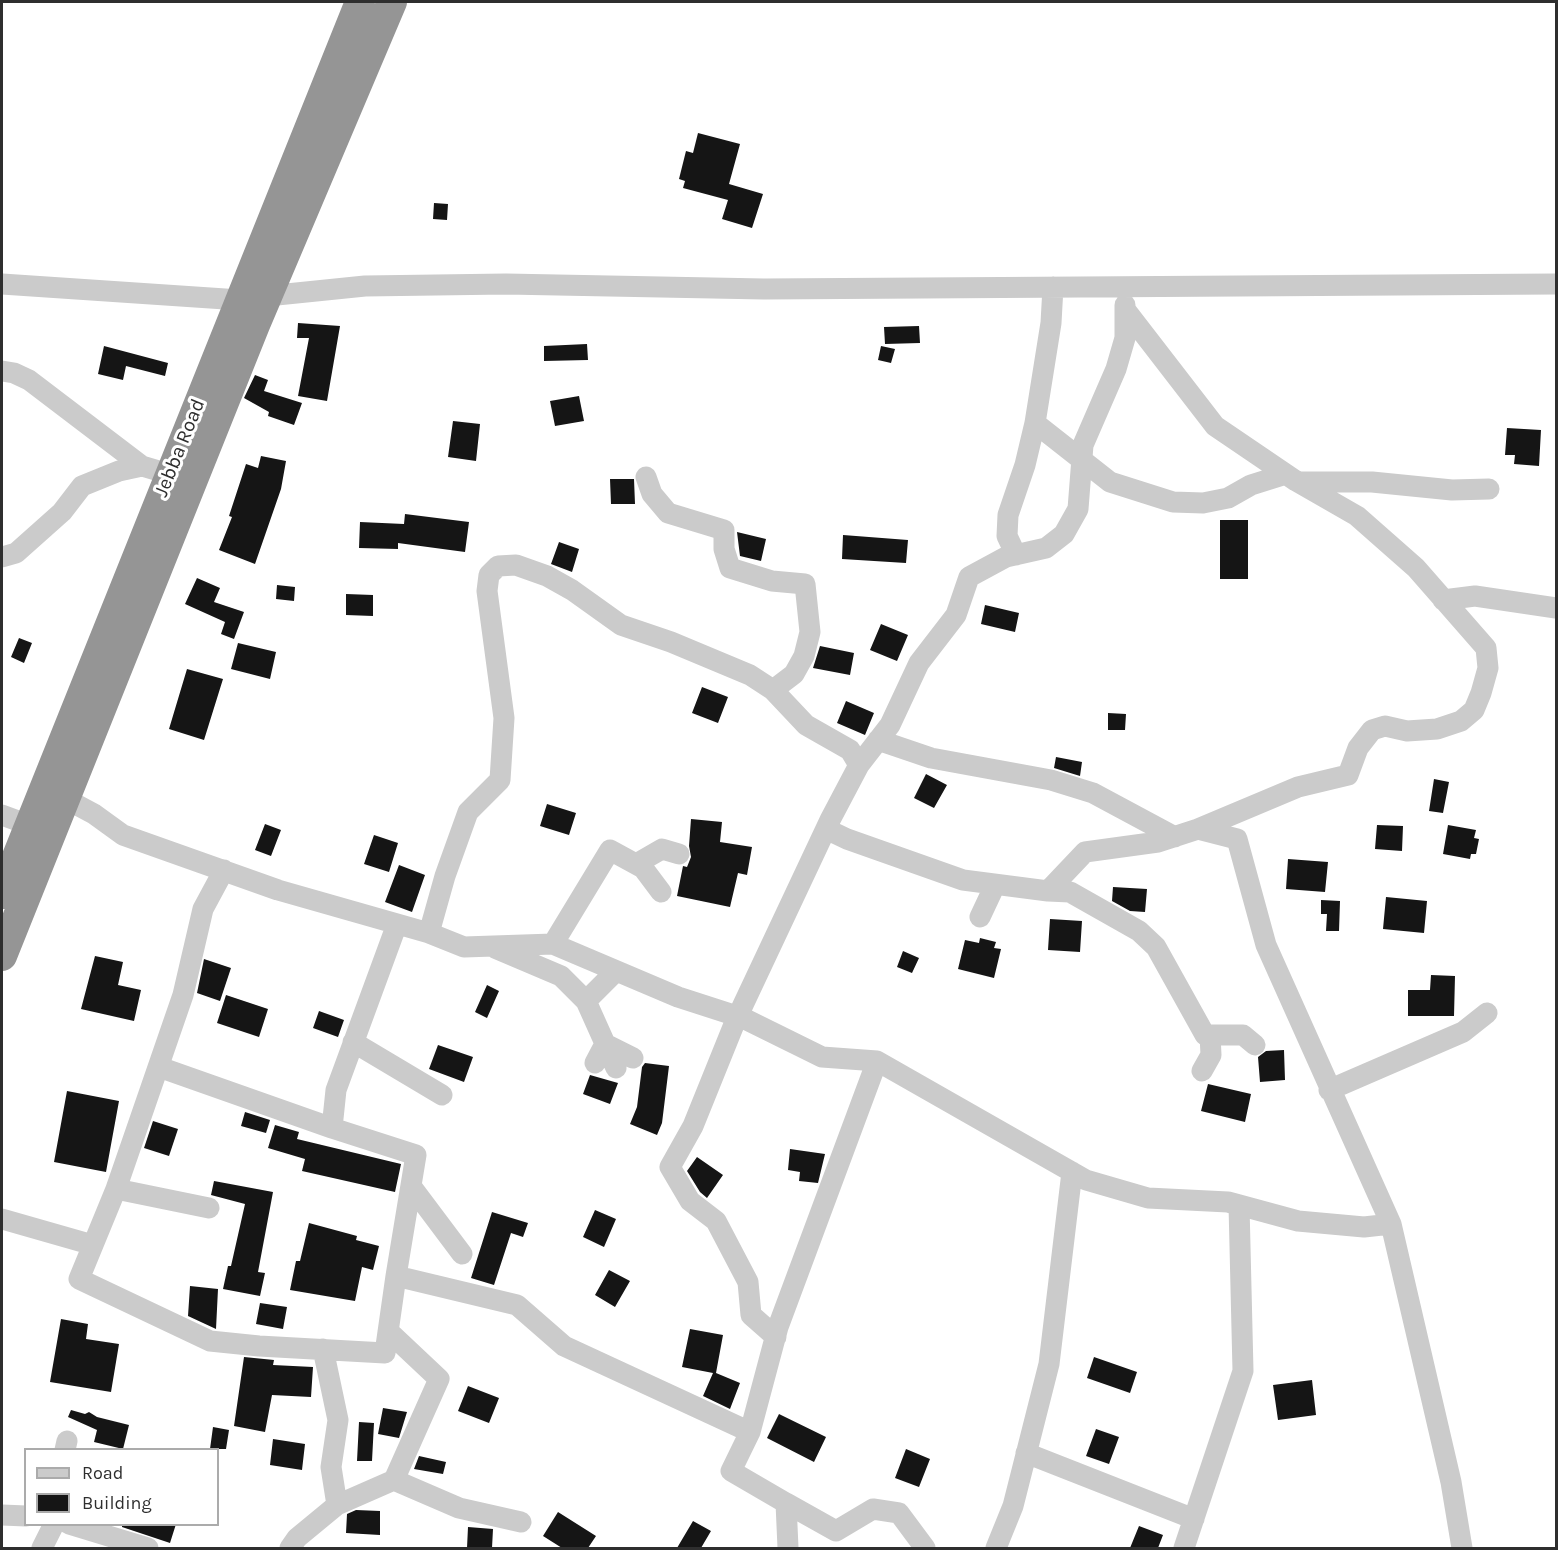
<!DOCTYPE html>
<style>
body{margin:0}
#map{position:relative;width:1558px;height:1550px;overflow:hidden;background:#fff;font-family:Karla,sans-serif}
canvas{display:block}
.frame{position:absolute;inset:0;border:3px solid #2e2e2e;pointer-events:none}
.legend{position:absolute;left:24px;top:1448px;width:195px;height:78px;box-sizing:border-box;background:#fff;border:2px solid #ababab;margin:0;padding:8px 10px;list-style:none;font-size:18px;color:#2e2e2e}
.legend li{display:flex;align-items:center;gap:12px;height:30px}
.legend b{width:30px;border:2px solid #ababab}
</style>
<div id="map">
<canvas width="1558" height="1550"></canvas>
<div class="frame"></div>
<ul class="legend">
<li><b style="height:8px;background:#cbcbcb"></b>Road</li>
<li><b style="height:16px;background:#151515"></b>Building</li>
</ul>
</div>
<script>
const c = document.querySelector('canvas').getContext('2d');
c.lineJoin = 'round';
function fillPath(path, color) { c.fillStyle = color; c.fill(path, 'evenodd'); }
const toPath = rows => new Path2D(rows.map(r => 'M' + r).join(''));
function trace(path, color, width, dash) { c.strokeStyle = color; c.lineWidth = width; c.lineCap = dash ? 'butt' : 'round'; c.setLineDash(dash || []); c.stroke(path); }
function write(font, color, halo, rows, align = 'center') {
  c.font = font + ' Karla,sans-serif'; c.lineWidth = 6; c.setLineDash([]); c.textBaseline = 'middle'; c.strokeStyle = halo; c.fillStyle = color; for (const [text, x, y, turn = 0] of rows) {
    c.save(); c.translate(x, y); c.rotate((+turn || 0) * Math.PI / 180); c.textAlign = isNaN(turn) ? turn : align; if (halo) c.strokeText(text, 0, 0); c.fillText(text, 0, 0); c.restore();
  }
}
fillPath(toPath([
 [698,133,740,144,729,184,763,194,752,228,722,219,728,200,683,188,685,181,679,179,686,151,693,153],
 [434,203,448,204,447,220,433,219],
 [298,323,340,326,327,401,298,396,309,338,297,338],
 [919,326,920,343,885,344,884,327],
 [587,344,588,360,544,361,544,346],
 [104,346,168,363,165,376,126,366,123,380,98,374],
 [881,346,895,349,891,363,878,360],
 [255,375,268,380,264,391,302,403,294,425,268,416,269,412,244,398],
 [579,396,584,421,555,426,550,401],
 [453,421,480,424,476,461,448,457],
 [1507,428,1541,430,1539,466,1514,464,1515,455,1505,455],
 [261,456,286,461,281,489,255,564,219,550,232,517,229,516,246,464,258,468],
 [610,479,634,479,635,504,611,504],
 [405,514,469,522,465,552,398,543,398,549,359,548,360,522,404,524],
 [1220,520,1248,520,1248,579,1220,579],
 [737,532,766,539,761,561,740,556],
 [843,535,908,540,906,563,842,559],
 [559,542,579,549,572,572,551,564],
 [197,578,220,588,214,602,244,612,234,639,221,634,225,622,185,604],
 [277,585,295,587,294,601,276,599],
 [346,594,373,595,373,616,346,615],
 [985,605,1019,613,1015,632,981,624],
 [881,624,908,635,897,661,870,650],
 [19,638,32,643,24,663,11,657],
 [238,643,276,652,270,679,231,669],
 [820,646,854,653,850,675,813,668],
 [187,669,223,679,204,740,169,729],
 [702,687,728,697,718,723,692,713],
 [846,701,874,713,865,735,837,723],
 [1108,713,1126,714,1125,730,1108,730],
 [1056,757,1082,762,1080,776,1054,768],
 [926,774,947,785,934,808,914,798],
 [1434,779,1449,782,1443,813,1429,811],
 [547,804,576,813,569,835,540,826],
 [691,819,722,822,720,842,752,847,747,875,738,873,730,907,677,896,683,866,687,867,691,857,689,846],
 [265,824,281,830,271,856,255,850],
 [1377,825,1403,826,1402,851,1375,849],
 [1448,825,1476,830,1474,838,1479,839,1476,854,1471,854,1470,859,1443,854],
 [374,835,398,843,389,872,364,864],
 [1288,859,1328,862,1325,892,1286,889],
 [399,865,425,875,412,912,385,902],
 [1113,887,1147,889,1145,912,1130,911,1112,901],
 [1386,897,1427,901,1424,933,1383,929],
 [1321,900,1340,901,1339,931,1326,931,1327,914,1321,914],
 [1050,919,1082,921,1080,952,1048,950],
 [980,938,996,942,994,948,1001,949,994,978,958,969,965,940,979,943],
 [903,951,919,958,912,973,897,967],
 [95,956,123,962,118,985,141,990,134,1021,81,1009],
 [204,959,231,968,220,1001,197,993],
 [1431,975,1455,976,1454,1016,1408,1016,1408,990,1430,990],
 [487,985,499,991,487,1018,475,1012],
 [226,995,268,1009,259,1037,217,1023],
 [319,1011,344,1020,338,1037,313,1028],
 [438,1045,473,1057,464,1082,429,1069],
 [1284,1050,1285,1080,1260,1082,1258,1057,1266,1051],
 [645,1063,669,1066,662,1123,657,1135,630,1124,637,1107,642,1067],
 [590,1075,618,1083,610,1104,583,1094],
 [1208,1084,1251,1094,1245,1122,1201,1111],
 [67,1091,119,1101,106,1172,54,1162],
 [245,1112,270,1120,266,1133,241,1126],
 [153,1121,178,1129,169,1156,144,1148],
 [275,1125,299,1132,297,1139,401,1164,395,1192,302,1171,305,1159,268,1148],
 [790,1149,825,1154,818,1183,799,1181,800,1172,788,1170],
 [697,1157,723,1175,707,1198,700,1192,687,1171],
 [214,1181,273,1192,258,1272,265,1273,260,1296,223,1289,228,1266,231,1266,245,1204,211,1195],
 [595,1210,616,1219,604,1247,583,1237],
 [492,1212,528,1223,523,1237,511,1233,494,1285,471,1278],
 [309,1223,357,1236,356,1240,379,1246,373,1270,362,1267,355,1301,290,1290,296,1261,300,1261],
 [609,1270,630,1281,615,1307,595,1295],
 [190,1286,218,1289,216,1329,188,1316],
 [260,1303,287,1307,283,1329,256,1324],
 [61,1319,88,1324,86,1339,119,1344,111,1392,50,1382],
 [690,1329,723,1335,716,1373,740,1383,730,1409,703,1396,713,1373,682,1367],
 [244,1357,274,1360,273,1365,313,1367,311,1397,272,1395,265,1432,234,1426],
 [1094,1357,1137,1372,1130,1393,1087,1378],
 [1312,1380,1316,1415,1278,1420,1273,1385],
 [468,1386,499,1398,489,1423,458,1411],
 [383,1408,407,1412,399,1438,378,1434],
 [71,1410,85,1414,89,1412,97,1417,129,1425,123,1449,94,1442,97,1430,68,1417],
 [779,1414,826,1437,814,1462,767,1438],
 [359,1422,374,1423,372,1461,357,1461],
 [213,1427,229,1430,226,1449,210,1449],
 [1096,1429,1119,1437,1109,1464,1086,1456],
 [273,1439,305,1444,302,1470,270,1465],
 [906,1449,930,1459,919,1487,895,1478],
 [419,1456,446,1462,443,1474,414,1469],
 [356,1510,380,1511,380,1535,346,1533,347,1514],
 [558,1512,596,1536,588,1548,562,1548,543,1536],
 [693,1521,711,1531,701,1548,677,1548],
 [122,1524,176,1524,170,1543,122,1527],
 [1139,1526,1163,1535,1158,1548,1130,1548],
 [468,1527,493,1529,492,1548,467,1548]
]), '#151515');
trace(toPath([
 [2,284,240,300],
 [267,296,365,286,506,284,764,289,1556,284],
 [1127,312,1215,426,1296,481,1357,516,1416,568,1486,648,1488,668,1481,693,1474,710,1461,721,1437,729,1407,731,1385,726,1372,730,1358,748,1348,775,1298,787,1198,829],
 [2,371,14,373,29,380,142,466],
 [1035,423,1110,482,1173,502,1203,503,1228,498,1251,485,1286,474],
 [646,477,652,494,668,513,724,530,724,549,730,568,772,581,805,584,810,632,804,656,794,674,773,690],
 [1301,482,1372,482,1452,490,1489,489],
 [1016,555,1007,536,1008,515,1025,465,1035,423,1051,323,1053,287],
 [2,557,16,553,62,512,82,486,119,471,142,466,169,474],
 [1443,600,1475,596,1556,608],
 [878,740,931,758,1051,780,1093,793,1175,837],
 [859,765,890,725,919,663,956,615,969,577,1006,557,1046,548,1064,534,1078,509,1083,445,1116,369,1125,338,1125,305],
 [66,799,94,814,123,835,278,890,429,933,464,947,553,944,678,997,743,1018,822,1057,877,1061,1086,1180,1148,1198,1228,1202,1298,1221,1364,1227,1391,1224],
 [2,815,29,825],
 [826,829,847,839,963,880,1048,891,1085,852,1158,842,1198,829,1237,839,1266,945,1391,1224,1451,1482,1462,1548],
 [636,864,662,849,679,854],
 [1048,891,1070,892,1139,931,1156,947,1205,1035,1243,1035,1255,1045],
 [980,917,995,885],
 [429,933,445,876,468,812,500,780,504,718,487,591,489,575,498,566,516,565,547,576,572,590,621,625,671,642,750,675,773,690,806,725,850,750,859,765,830,820,735,1022,693,1126,670,1167,690,1201,716,1221,748,1282,751,1315,776,1337],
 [553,944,610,850,643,868,661,892],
 [495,948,561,976,586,1001],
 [353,1042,442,1095],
 [595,1063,605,1044,633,1058],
 [159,1067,332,1128],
 [616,1068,586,1001,616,971],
 [1202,1071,1211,1055,1210,1035],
 [1329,1090,1463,1032,1487,1013],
 [411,1186,462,1254],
 [116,1189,183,995,203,909,224,870],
 [209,1208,116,1189,79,1279,210,1341,259,1346,385,1353,396,1276,517,1305,564,1346,750,1432,731,1471,786,1503,788,1548],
 [2,1219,93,1245],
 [396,1276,416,1155,332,1128,336,1090,397,924],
 [388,1331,439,1379,394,1480],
 [323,1349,338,1420,331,1467,337,1505],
 [750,1432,778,1327,877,1061],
 [65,1450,67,1441],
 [1026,1453,1194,1519],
 [786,1503,836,1531,873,1509,899,1513,925,1548],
 [2,1515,26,1516],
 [69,1524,148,1548],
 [42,1548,54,1524],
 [290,1548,297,1538,337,1505,394,1480,459,1508,521,1522],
 [996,1548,1013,1506,1049,1364,1072,1172],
 [1184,1548,1243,1371,1239,1205]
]), '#cbcbcb', 21);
trace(toPath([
 [2,894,360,2],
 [2,956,255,325,392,2]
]), '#959595', 30);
write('20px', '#2e2e2e', '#fff', [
 ["Jebba Road",180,448,-68]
]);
</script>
